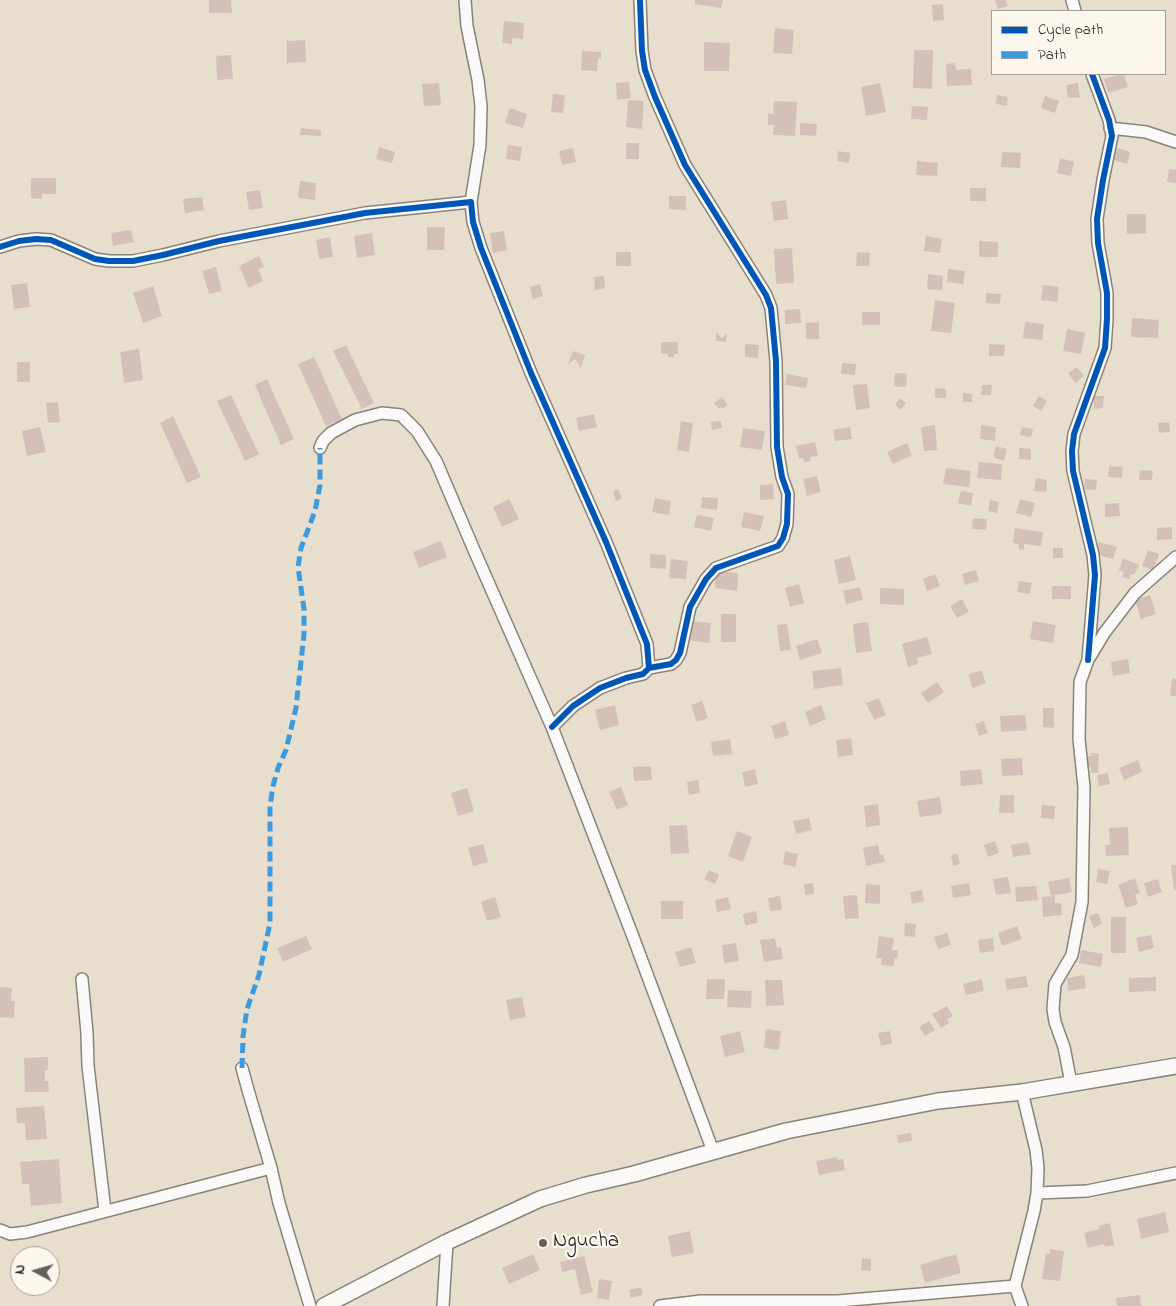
<!DOCTYPE html>
<style>
body{margin:0}
#map{position:relative;width:1176px;height:1306px;overflow:hidden;background:#e8dece;font-family:"Indie Flower",sans-serif}
canvas{display:block}
.legend{position:absolute;left:991px;top:10px;width:175px;height:65px;box-sizing:border-box;background:#fbf7ec;border:1px solid #a29f99;margin:0;padding:6px 9px;list-style:none;font-size:15px;color:#1c1c1c}
.legend li{display:flex;align-items:center;gap:10px;height:25px}
.legend b{width:25px;border:1px solid #a29f99}
.north{position:absolute;left:10px;top:1246px;width:50px;height:50px;box-sizing:border-box;background:#fbf7ec;border:1px solid #a29f99;border-radius:50%;rotate:276deg;font-size:14px;font-weight:700;line-height:20px;text-align:center;color:#1c1c1c}
.north::after{content:'';display:block;margin:auto;width:18px;height:22px;background:#63605a;clip-path:polygon(50% 0,100% 100%,50% 72%,0 100%)}
</style>
<div id="map">
<canvas width="1176" height="1306"></canvas>
<ul class="legend">
<li><b style="height:6px;background:#0057b8"></b>Cycle path</li>
<li><b style="height:6px;background:#3c9bdf"></b>Path</li>
</ul>
<div class="north">N</div>
</div>
<script>
const c = document.querySelector('canvas').getContext('2d');
c.lineJoin = 'round';
function fillPath(path, color) { c.fillStyle = color; c.fill(path, 'evenodd'); }
const toPath = rows => new Path2D(rows.map(r => 'M' + r).join(''));
function trace(path, color, width, dash) { c.strokeStyle = color; c.lineWidth = width; c.lineCap = dash ? 'butt' : 'round'; c.setLineDash(dash || []); c.stroke(path); }
function write(font, color, halo, rows, align = 'center') {
  c.font = font + ' "Indie Flower",sans-serif'; c.lineWidth = 4.5; c.setLineDash([]); c.textBaseline = 'middle'; c.strokeStyle = halo; c.fillStyle = color; for (const [text, x, y, turn = 0] of rows) {
    c.save(); c.translate(x, y); c.rotate((+turn || 0) * Math.PI / 180); c.textAlign = isNaN(turn) ? turn : align; if (halo) c.strokeText(text, 0, 0); c.fillText(text, 0, 0); c.restore();
  }
}
fillPath(toPath([
 [209,0,231,0,232,13,209,13],
 [695,0,723,0,721,8,695,4],
 [995,0,1006,0,1008,6,998,9],
 [943,4,944,20,933,21,932,5],
 [504,21,524,23,523,39,512,38,512,44,502,43],
 [775,28,794,30,792,54,773,53],
 [305,40,306,62,287,63,287,41],
 [704,42,730,43,729,71,704,71],
 [914,50,933,50,932,89,913,88],
 [582,51,601,52,601,59,598,59,597,71,581,70],
 [231,55,233,79,217,80,216,56],
 [955,63,956,70,971,69,972,85,947,86,946,64],
 [1120,74,1124,74,1128,87,1108,93,1104,79],
 [629,82,631,98,617,100,616,83],
 [439,83,441,105,424,106,422,84],
 [880,83,886,112,866,116,861,87],
 [1078,83,1080,97,1068,98,1066,85],
 [553,94,565,95,563,113,551,112],
 [997,95,1008,97,1007,106,996,104],
 [1045,96,1059,101,1055,113,1041,108],
 [628,100,644,101,642,129,626,127],
 [774,101,797,102,795,136,773,135,774,125,768,125,768,113,773,114],
 [912,106,928,107,927,120,911,119],
 [510,108,527,114,523,128,505,123],
 [800,123,817,124,816,136,800,135],
 [301,128,321,130,321,136,300,135],
 [626,143,639,143,639,159,626,159],
 [508,145,522,147,520,161,506,159],
 [379,147,395,152,392,163,376,159],
 [573,148,576,162,562,165,559,151],
 [1117,148,1130,152,1127,164,1114,160],
 [838,151,850,153,849,163,837,161],
 [1002,152,1021,153,1020,168,1001,167],
 [1060,158,1074,162,1071,176,1057,173],
 [917,161,938,163,937,176,916,175],
 [1169,169,1176,170,1176,183,1167,182],
 [31,178,56,178,56,194,42,194,42,199,31,198],
 [300,181,316,183,315,200,298,198],
 [970,188,986,188,986,201,970,201],
 [260,190,263,208,249,210,246,192],
 [669,196,686,196,686,210,669,209],
 [202,197,204,210,185,213,183,199],
 [786,200,788,219,774,221,771,202],
 [1127,214,1146,214,1146,233,1127,234],
 [427,227,445,227,444,250,427,250],
 [131,230,134,242,113,246,111,233],
 [504,231,507,250,493,253,490,233],
 [372,233,375,255,357,258,354,236],
 [926,236,942,239,940,253,924,251],
 [330,237,333,257,319,259,316,240],
 [979,241,998,242,998,257,979,257],
 [792,248,794,283,776,284,774,249],
 [616,252,631,252,631,266,616,266],
 [857,252,870,253,869,266,856,266],
 [259,256,264,267,258,269,263,281,249,288,239,266],
 [216,267,222,291,209,294,202,271],
 [948,269,965,271,963,284,947,282],
 [928,274,943,276,942,290,927,289],
 [604,276,605,288,595,290,594,277],
 [27,283,30,307,14,309,11,285],
 [540,284,543,296,533,299,530,287],
 [1043,285,1059,287,1057,302,1041,300],
 [153,286,162,316,143,323,133,293],
 [986,293,1001,294,1000,304,986,303],
 [935,300,955,303,951,333,931,331],
 [800,309,801,323,785,324,785,310],
 [862,312,880,312,880,325,862,325],
 [1132,318,1159,320,1158,338,1131,337],
 [819,322,819,339,806,339,806,323],
 [1025,322,1044,324,1042,340,1023,338],
 [1067,329,1085,333,1081,354,1063,351],
 [716,332,722,338,727,333,726,342,716,341],
 [661,342,678,342,678,354,674,354,674,357,668,357,668,354,661,354],
 [745,344,759,345,758,358,745,357],
 [989,344,1005,345,1004,356,989,356],
 [346,345,374,403,362,409,333,351],
 [139,349,143,380,124,383,120,352],
 [573,351,585,355,581,368,575,359,568,364],
 [314,357,342,419,326,426,298,364],
 [17,362,30,362,30,382,17,382],
 [842,363,856,364,855,375,841,374],
 [1077,367,1084,376,1075,383,1068,373],
 [895,373,907,374,906,387,894,386],
 [787,374,808,378,806,388,785,385],
 [267,379,294,439,281,445,255,385],
 [867,384,870,408,856,410,853,385],
 [982,385,992,385,991,395,981,395],
 [935,388,946,389,946,398,935,398],
 [963,393,972,394,972,402,963,402],
 [231,395,259,454,245,461,217,401],
 [1039,396,1047,401,1041,411,1033,406],
 [1094,396,1104,396,1103,408,1094,409],
 [722,397,728,405,722,409,721,407,719,409,714,403],
 [900,398,906,403,901,410,895,405],
 [58,402,60,422,48,423,46,403],
 [594,414,597,427,579,431,576,418],
 [173,416,201,477,187,483,160,423],
 [681,421,693,423,689,452,677,450],
 [721,421,722,428,712,430,711,422],
 [1169,422,1170,432,1159,433,1158,423],
 [935,425,937,450,924,451,921,427],
 [981,425,996,427,995,441,980,439],
 [40,427,46,452,27,456,22,431],
 [850,427,852,439,835,441,833,430],
 [1022,427,1033,429,1031,437,1020,435],
 [743,428,765,431,762,450,740,447],
 [815,442,818,456,810,457,811,461,804,462,803,458,799,459,796,446],
 [907,443,912,455,893,464,887,452],
 [996,446,1007,449,1004,461,993,457],
 [1019,448,1031,449,1031,460,1019,459],
 [979,462,1002,464,1001,480,977,478],
 [1109,466,1123,467,1122,478,1108,477],
 [946,468,971,471,969,487,943,484],
 [1140,470,1153,471,1152,480,1139,480],
 [817,476,821,492,807,496,803,479],
 [1036,478,1047,480,1046,492,1034,491],
 [1085,479,1097,480,1096,490,1084,489],
 [773,484,774,499,760,500,760,485],
 [618,489,622,499,616,501,613,492],
 [961,491,973,493,971,506,958,503],
 [702,497,718,498,717,510,701,508],
 [655,498,671,501,669,515,652,512],
 [509,499,519,519,502,527,493,507],
 [1020,499,1035,503,1031,517,1016,513],
 [990,500,999,502,997,513,988,511],
 [1119,503,1120,516,1105,517,1105,504],
 [744,512,764,516,760,531,741,527],
 [697,515,714,518,711,531,694,527],
 [973,518,987,519,986,530,972,529],
 [1172,527,1172,539,1157,540,1157,528],
 [1015,528,1043,532,1041,546,1024,544,1024,550,1019,549,1019,544,1013,543],
 [441,541,447,557,419,568,413,552],
 [1099,542,1117,547,1113,559,1095,554],
 [1053,548,1063,548,1063,558,1053,558],
 [1148,550,1159,554,1153,570,1142,566],
 [650,554,666,555,666,569,650,568],
 [850,556,856,580,839,584,834,560],
 [1123,558,1139,565,1134,575,1131,574,1129,579,1122,577,1124,572,1119,570],
 [671,559,688,561,686,579,669,578],
 [976,570,979,581,965,585,962,574],
 [716,571,738,573,737,591,715,588],
 [935,574,940,586,927,591,923,579],
 [1019,581,1032,583,1030,594,1017,592],
 [799,584,804,603,790,607,785,588],
 [1052,586,1071,586,1071,599,1052,599],
 [860,587,863,600,846,604,843,591],
 [880,588,904,589,904,605,880,604],
 [1150,595,1156,614,1141,619,1135,600],
 [962,599,969,612,957,618,950,606],
 [721,614,736,614,736,642,721,642],
 [691,621,711,623,709,643,688,640],
 [1033,621,1056,625,1053,643,1030,639],
 [868,622,872,651,856,653,853,624],
 [787,624,791,650,780,651,777,625],
 [927,637,932,654,917,658,918,664,908,667,902,644],
 [817,639,822,653,800,660,796,646],
 [1128,659,1130,673,1113,676,1111,662],
 [841,668,843,685,814,689,812,671],
 [981,670,986,683,973,688,968,675],
 [1172,678,1176,679,1176,696,1170,696],
 [937,682,944,692,928,703,921,693],
 [879,698,886,715,874,720,866,703],
 [702,701,708,718,697,722,691,705],
 [615,705,619,725,600,730,595,710],
 [821,705,826,719,810,726,805,712],
 [1043,708,1054,708,1054,728,1043,727],
 [1025,715,1027,730,1001,732,1000,716],
 [785,721,789,735,775,739,771,726],
 [984,721,988,733,979,736,975,724],
 [851,738,853,755,838,757,836,740],
 [730,739,732,754,713,756,711,742],
 [1091,753,1099,754,1098,773,1091,773,1091,767,1087,767,1087,756,1091,756],
 [1022,758,1023,775,1002,776,1001,759],
 [1138,760,1142,772,1124,780,1119,768],
 [651,766,652,780,634,781,633,767],
 [755,769,758,784,745,787,742,772],
 [981,769,983,784,961,786,960,771],
 [1108,773,1110,784,1099,786,1097,775],
 [698,780,700,793,689,795,687,782],
 [621,787,628,805,617,810,609,792],
 [467,788,474,811,458,816,451,793],
 [1000,795,1014,795,1014,813,999,813],
 [940,797,942,814,920,817,917,801],
 [878,804,880,825,866,827,864,806],
 [1042,805,1055,806,1054,819,1041,818],
 [809,818,812,830,796,834,793,821],
 [687,825,689,853,671,854,669,826],
 [1128,827,1129,855,1106,856,1105,845,1110,845,1109,828],
 [737,831,752,837,743,862,728,856],
 [995,841,999,853,988,857,984,845],
 [1028,842,1031,854,1013,857,1011,845],
 [483,844,488,862,473,866,468,848],
 [878,845,880,855,883,854,885,862,866,866,863,848],
 [785,851,798,854,795,867,783,864],
 [958,854,960,864,953,866,951,855],
 [1171,865,1176,865,1176,890,1174,890],
 [1098,869,1110,871,1107,884,1096,882],
 [709,870,719,875,715,884,704,879],
 [1008,877,1011,893,996,895,993,879],
 [1069,878,1072,892,1051,896,1048,882],
 [1135,878,1140,893,1135,895,1138,904,1126,908,1118,885],
 [1158,879,1162,892,1148,897,1144,883],
 [813,883,814,894,805,895,804,884],
 [969,883,971,895,953,898,951,886],
 [866,884,880,885,880,904,865,903],
 [1036,886,1038,900,1016,902,1015,887],
 [922,890,924,901,912,904,910,892],
 [857,895,859,918,845,919,843,896],
 [780,896,782,910,770,911,768,898],
 [1055,896,1055,903,1061,903,1062,915,1043,917,1042,897],
 [495,897,501,917,487,921,481,902],
 [728,897,731,909,717,912,715,900],
 [661,901,683,901,683,919,661,919],
 [756,911,758,923,745,925,743,914],
 [1098,913,1102,924,1094,928,1089,916],
 [1111,917,1126,917,1126,953,1111,953],
 [905,923,916,924,915,937,904,936],
 [1017,926,1022,939,1002,946,998,933],
 [947,933,951,945,938,949,934,937],
 [1151,935,1154,948,1139,952,1136,938],
 [306,936,312,949,283,962,277,948],
 [879,936,894,938,892,950,898,950,897,958,895,958,893,966,881,965,882,958,876,958],
 [775,938,777,948,781,947,783,959,764,962,760,940],
 [993,938,994,951,980,953,978,940],
 [736,943,739,961,724,963,722,945],
 [691,947,696,963,680,967,675,952],
 [1081,950,1103,954,1101,967,1079,963],
 [1084,975,1086,988,1068,991,1067,978],
 [1026,976,1028,987,1007,990,1005,979],
 [1156,977,1156,991,1129,992,1129,978],
 [707,979,725,979,724,999,706,999],
 [982,979,984,991,966,995,963,984],
 [765,980,782,980,784,1005,766,1006],
 [0,987,12,988,11,1001,15,1001,14,1018,0,1017],
 [728,990,752,991,751,1008,727,1007],
 [522,997,526,1017,510,1020,506,1000],
 [947,1006,953,1016,947,1019,949,1023,941,1028,932,1014],
 [929,1021,935,1030,925,1036,919,1027],
 [766,1029,781,1031,779,1050,764,1048],
 [740,1031,745,1052,725,1057,720,1036],
 [890,1031,892,1043,881,1046,878,1033],
 [48,1057,48,1070,45,1070,45,1081,48,1081,49,1092,25,1092,24,1058],
 [44,1106,47,1139,26,1140,25,1123,17,1123,16,1108],
 [911,1133,912,1141,898,1143,897,1135],
 [837,1157,837,1160,843,1159,845,1170,819,1175,816,1161],
 [59,1159,62,1203,31,1206,29,1184,22,1184,20,1162],
 [1165,1212,1169,1232,1141,1239,1137,1219],
 [1110,1223,1114,1245,1105,1247,1104,1244,1088,1248,1084,1233,1100,1229,1099,1226],
 [690,1231,694,1253,672,1257,668,1236],
 [1050,1249,1064,1251,1060,1281,1042,1279,1046,1253,1049,1254],
 [533,1254,540,1270,509,1284,502,1268],
 [956,1254,961,1273,925,1283,920,1265],
 [584,1256,593,1292,581,1295,575,1269,562,1272,560,1262],
 [862,1258,871,1259,871,1271,861,1270],
 [599,1279,612,1281,609,1300,597,1298],
 [641,1287,643,1295,631,1298,629,1290],
 [1140,1295,1141,1306,1117,1306,1116,1298]
]), '#d3c1b9');
const minor = toPath([
 [465,0,467,26,478,80,481,106,480,145,471,202],
 [640,0,642,51,645,70,655,97,685,165,766,295,771,308,776,361,777,447,782,477,788,494,787,524,783,538,778,546,716,568,706,579,690,607,680,653,676,660,671,664,649,668],
 [1072,0,1075,11],
 [1110,128,1146,132,1176,142],
 [0,247,19,241,36,239,51,240,95,259,109,261,133,261,163,255,219,241,365,213,471,202,473,222,481,248,531,373,606,542,647,644,649,668,643,674,626,678,600,688,573,706,552,727],
 [320,448,323,441,331,433,355,420,382,413,401,415,417,431,436,461,474,550,552,727,632,934,713,1151],
 [1088,660,1095,575,1093,555,1073,471,1072,451,1074,434,1105,348,1107,319,1107,293,1098,243,1097,219,1103,180,1112,136,1109,120,1092,74],
 [82,979,87,1033,88,1066,105,1211],
 [242,1068,248,1090,271,1168,279,1203,310,1306],
 [1071,1083,1064,1047,1055,1022,1053,1009,1055,984,1072,955,1082,902,1084,787,1079,739,1080,682,1088,660,1105,632,1135,593,1176,557],
 [1037,1193,1087,1191,1176,1173],
 [0,1230,10,1234,27,1232,271,1168],
 [443,1306,447,1242],
 [660,1306,701,1301,838,1301,1015,1286],
 [1022,1306,1015,1286,1034,1211,1037,1193,1038,1168,1036,1150,1022,1092]
]);
const major = toPath([
 [324,1306,447,1242,540,1199,586,1185,634,1174,786,1131,938,1101,1022,1092,1176,1066]
]);
trace(minor, '#88837b', 14);
trace(major, '#88837b', 18);
trace(minor, '#fcfaf8', 11);
trace(major, '#fcfaf8', 15);
trace(toPath([
 [242,1068,243,1036,247,1009,259,975,270,923,270,806,273,786,278,768,286,750,296,708,304,634,304,609,298,567,301,548,315,511,320,485,320,448]
]), '#3c9bdf', 5, [10, 5]);
trace(toPath([
 [640,0,642,51,645,70,655,97,685,165,766,295,771,308,776,361,777,447,782,477,788,494,787,524,783,538,778,546,716,568,706,579,690,607,680,653,676,660,671,664,649,668],
 [0,247,19,241,36,239,51,240,95,259,109,261,133,261,163,255,219,241,365,213,471,202,473,222,481,248,531,373,606,542,647,644,649,668,643,674,626,678,600,688,573,706,552,727],
 [1088,660,1095,575,1093,555,1073,471,1072,451,1074,434,1105,348,1107,319,1107,293,1098,243,1097,219,1103,180,1112,136,1109,120,1092,74]
]), '#0057b8', 6);
for (const [x, y, r, color] of [
 [543,1243,5,"#63605a"]
]) { const dot = new Path2D(); dot.arc(x, y, r, 0, 2 * Math.PI); c.fillStyle = color; c.fill(dot); trace(dot, '#fbf7ec', 2); }
write('21px', '#1c1c1c', '#fbf7ec', [
 ["Ngucha",553,1243]
], 'left');
</script>
